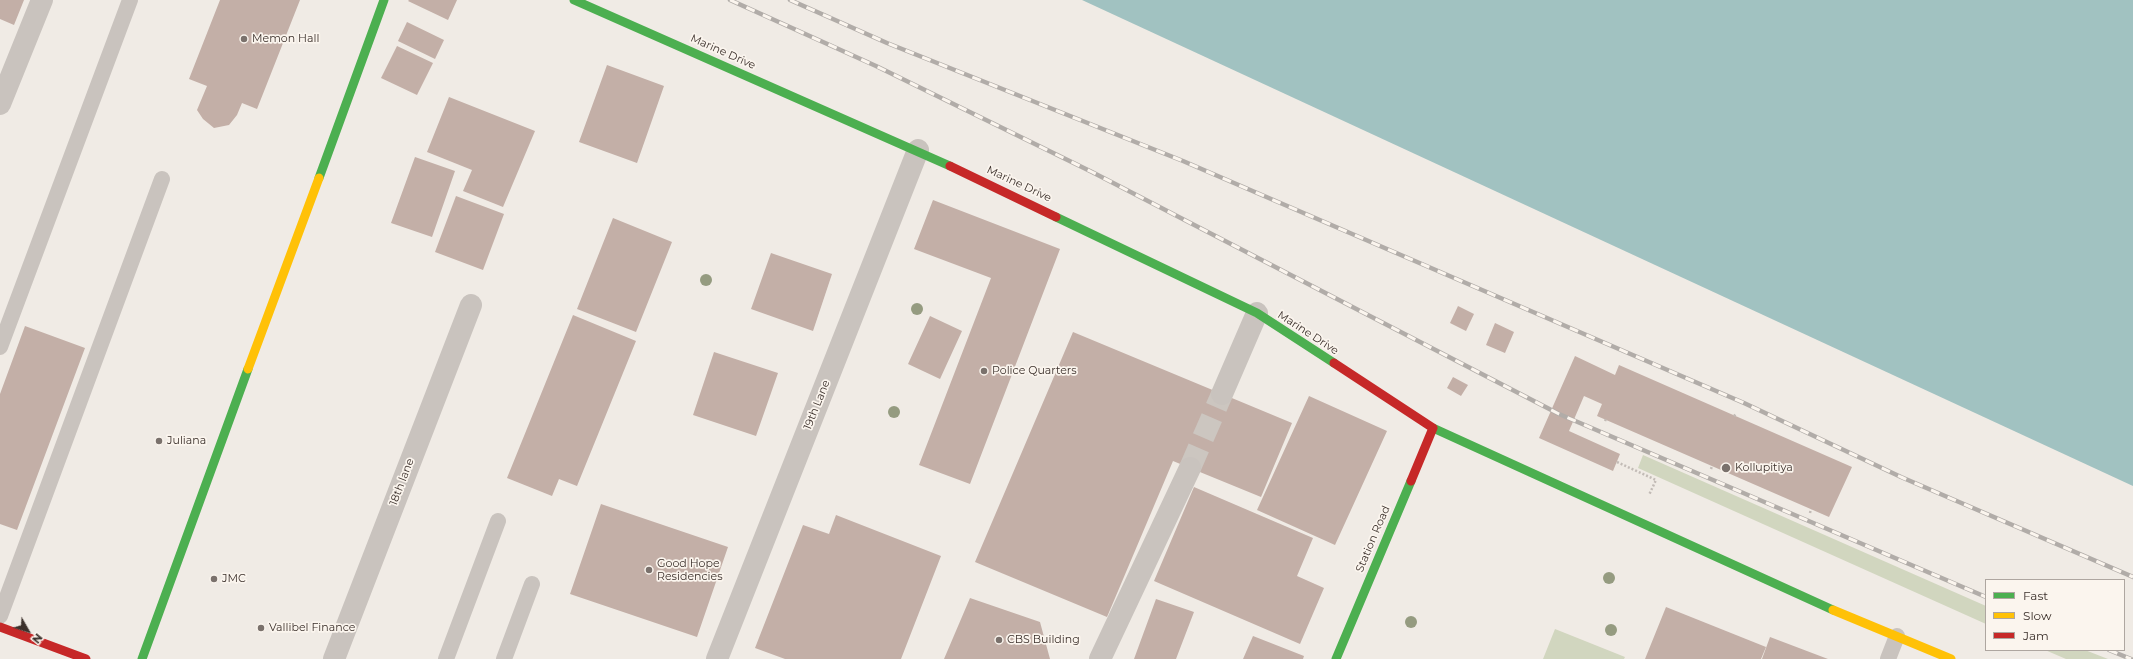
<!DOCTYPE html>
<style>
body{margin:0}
#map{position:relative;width:2133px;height:659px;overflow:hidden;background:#f0ebe5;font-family:Montserrat,sans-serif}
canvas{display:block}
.legend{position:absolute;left:1985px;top:579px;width:140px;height:72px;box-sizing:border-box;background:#fbf5ee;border:1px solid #aea6a0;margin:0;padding:5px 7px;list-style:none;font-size:12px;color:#3b302b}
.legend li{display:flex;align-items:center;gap:8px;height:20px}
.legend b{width:20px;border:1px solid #aea6a0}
.north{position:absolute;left:8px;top:611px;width:40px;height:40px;-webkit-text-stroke:3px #fbf5ee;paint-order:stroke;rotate:129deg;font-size:11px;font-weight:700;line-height:16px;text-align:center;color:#3b302b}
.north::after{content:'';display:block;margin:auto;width:14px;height:18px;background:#3b302b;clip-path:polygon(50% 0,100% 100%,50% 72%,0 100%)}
</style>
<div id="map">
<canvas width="2133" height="659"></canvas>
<ul class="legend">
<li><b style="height:5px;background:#4caf50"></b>Fast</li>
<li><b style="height:5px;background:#ffc107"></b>Slow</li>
<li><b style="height:5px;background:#c62828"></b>Jam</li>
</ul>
<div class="north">N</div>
</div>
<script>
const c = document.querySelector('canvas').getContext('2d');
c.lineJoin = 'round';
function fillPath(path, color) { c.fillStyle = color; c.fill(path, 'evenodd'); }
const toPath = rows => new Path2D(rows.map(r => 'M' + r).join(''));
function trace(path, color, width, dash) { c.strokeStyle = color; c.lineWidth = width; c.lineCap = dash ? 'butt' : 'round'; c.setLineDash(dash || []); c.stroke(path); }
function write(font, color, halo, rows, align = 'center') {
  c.font = font + ' Montserrat,sans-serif'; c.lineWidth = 3.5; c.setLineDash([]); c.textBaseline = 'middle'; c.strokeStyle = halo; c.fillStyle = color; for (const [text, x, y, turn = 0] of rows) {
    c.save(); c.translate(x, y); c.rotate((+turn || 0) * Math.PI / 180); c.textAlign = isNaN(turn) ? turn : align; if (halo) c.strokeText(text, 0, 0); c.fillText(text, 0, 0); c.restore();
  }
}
fillPath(toPath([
 [1643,455,1986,606,1986,624,1638,468],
 [1555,629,1625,657,1624,659,1543,659],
 [2045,650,2085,650,2108,659,2066,659]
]), '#d1d6bf');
fillPath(toPath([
 [1082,0,2133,0,2133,486]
]), '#a1c2c1');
fillPath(toPath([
 [0,0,24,0,14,25,0,19],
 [220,0,300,0,257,109,242,103,237,115,229,125,214,128,203,119,197,110,207,86,189,79],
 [409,0,457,0,448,20,408,1],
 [407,22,444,40,435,59,398,41],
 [397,46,433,63,417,95,381,78],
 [607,65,664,86,637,163,579,142],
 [449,97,535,131,503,207,463,191,472,170,427,152],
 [415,157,455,171,432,237,391,223],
 [456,196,504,214,483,270,435,252],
 [933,200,1060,249,970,484,919,465,991,278,914,249],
 [613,218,672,242,636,332,577,309],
 [771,253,832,274,813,331,751,309],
 [1458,306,1474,314,1466,331,1450,323],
 [573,315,636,341,577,486,559,479,552,496,507,478],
 [930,316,962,331,940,379,908,364],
 [1495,323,1514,332,1505,353,1486,345],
 [25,326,85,348,17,530,0,524,0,394],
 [1073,332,1292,423,1261,497,1173,461,1107,617,975,562],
 [714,352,778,373,756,436,693,415],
 [1575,356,1615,375,1619,365,1852,467,1829,517,1597,416,1602,404,1584,396,1569,431,1620,454,1613,471,1539,438],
 [1453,377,1468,385,1461,396,1447,388],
 [1309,396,1387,431,1335,545,1257,510],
 [1194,487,1313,538,1297,576,1324,588,1300,644,1154,581],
 [601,504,728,547,697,637,570,594],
 [836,515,941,556,901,659,785,659,755,648,803,525,829,534],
 [970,598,1040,622,1050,659,944,659],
 [1156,599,1194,612,1176,659,1134,659],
 [1666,607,1766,647,1761,659,1645,659],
 [1253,636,1304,656,1303,659,1243,659],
 [1770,637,1828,659,1762,659]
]), '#c3afa7');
trace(toPath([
 [1190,468,1222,394]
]), '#ccc6c0', 22, [22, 11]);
trace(toPath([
 [1734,416,1736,414],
 [1605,421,1606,419],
 [1617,462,1656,480,1649,495],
 [1711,469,1712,466],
 [1810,513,1811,509]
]), '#c2bbb6', 2.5, [2, 2]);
trace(toPath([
 [0,347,130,0],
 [0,616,162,179],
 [446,659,498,521],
 [504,659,532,584],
 [1888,659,1897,636]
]), '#c9c3be', 16);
trace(toPath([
 [0,104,42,0],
 [1222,394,1257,313],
 [334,659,471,305],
 [717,659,918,150],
 [1100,659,1190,468]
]), '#c9c3be', 22);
trace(toPath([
 [574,0,950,166],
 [319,178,384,0],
 [1056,217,1257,313,1334,363],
 [1433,428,1833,610],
 [142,659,248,369],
 [1336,659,1411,481]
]), '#4caf50', 9);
trace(toPath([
 [248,369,319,178],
 [1833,610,1951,659]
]), '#ffc107', 9);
trace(toPath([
 [950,166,1056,217],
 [1334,363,1433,428,1411,481],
 [0,627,86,659]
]), '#c62828', 9);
const rail = toPath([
 [730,0,876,66,1092,172,1559,414,1986,597],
 [790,0,887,43,1183,161,1744,403,1901,477,2133,577],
 [2109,650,2131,659]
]);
trace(rail, '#b1aca8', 4.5);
trace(rail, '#fbf5ee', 3, [9]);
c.fillStyle = '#959b80';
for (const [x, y] of [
 [706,280],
 [917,309],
 [894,412],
 [1609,578],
 [1411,622],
 [1611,630]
]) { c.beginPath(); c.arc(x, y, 6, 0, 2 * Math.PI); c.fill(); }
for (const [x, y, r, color] of [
 [244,39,4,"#7a716c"],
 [984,371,4,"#7a716c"],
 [159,441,4,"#7a716c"],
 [1726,468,5,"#7a716c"],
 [649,570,4,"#7a716c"],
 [214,579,4,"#7a716c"],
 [261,628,4,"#7a716c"],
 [999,640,4,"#7a716c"]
]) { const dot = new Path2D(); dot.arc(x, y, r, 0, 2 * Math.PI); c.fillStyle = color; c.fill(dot); trace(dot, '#fbf5ee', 1.5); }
write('11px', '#3b302b', '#fbf5ee', [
 ["Memon Hall",252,39],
 ["Police Quarters",992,371],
 ["Juliana",167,441],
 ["Kollupitiya",1735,468],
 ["Good Hope",657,564],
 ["Residencies",657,577],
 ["JMC",222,579],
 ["Vallibel Finance",269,628],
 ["CBS Building",1007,640]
], 'left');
write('11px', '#3b302b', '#fbf5ee', [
 ["Marine Drive",723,52,24],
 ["Marine Drive",1019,184,25],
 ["Marine Drive",1308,333,33],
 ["19th Lane",817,405,-68],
 ["18th lane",402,482,-69],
 ["Station Road",1373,539,-67]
]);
</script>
